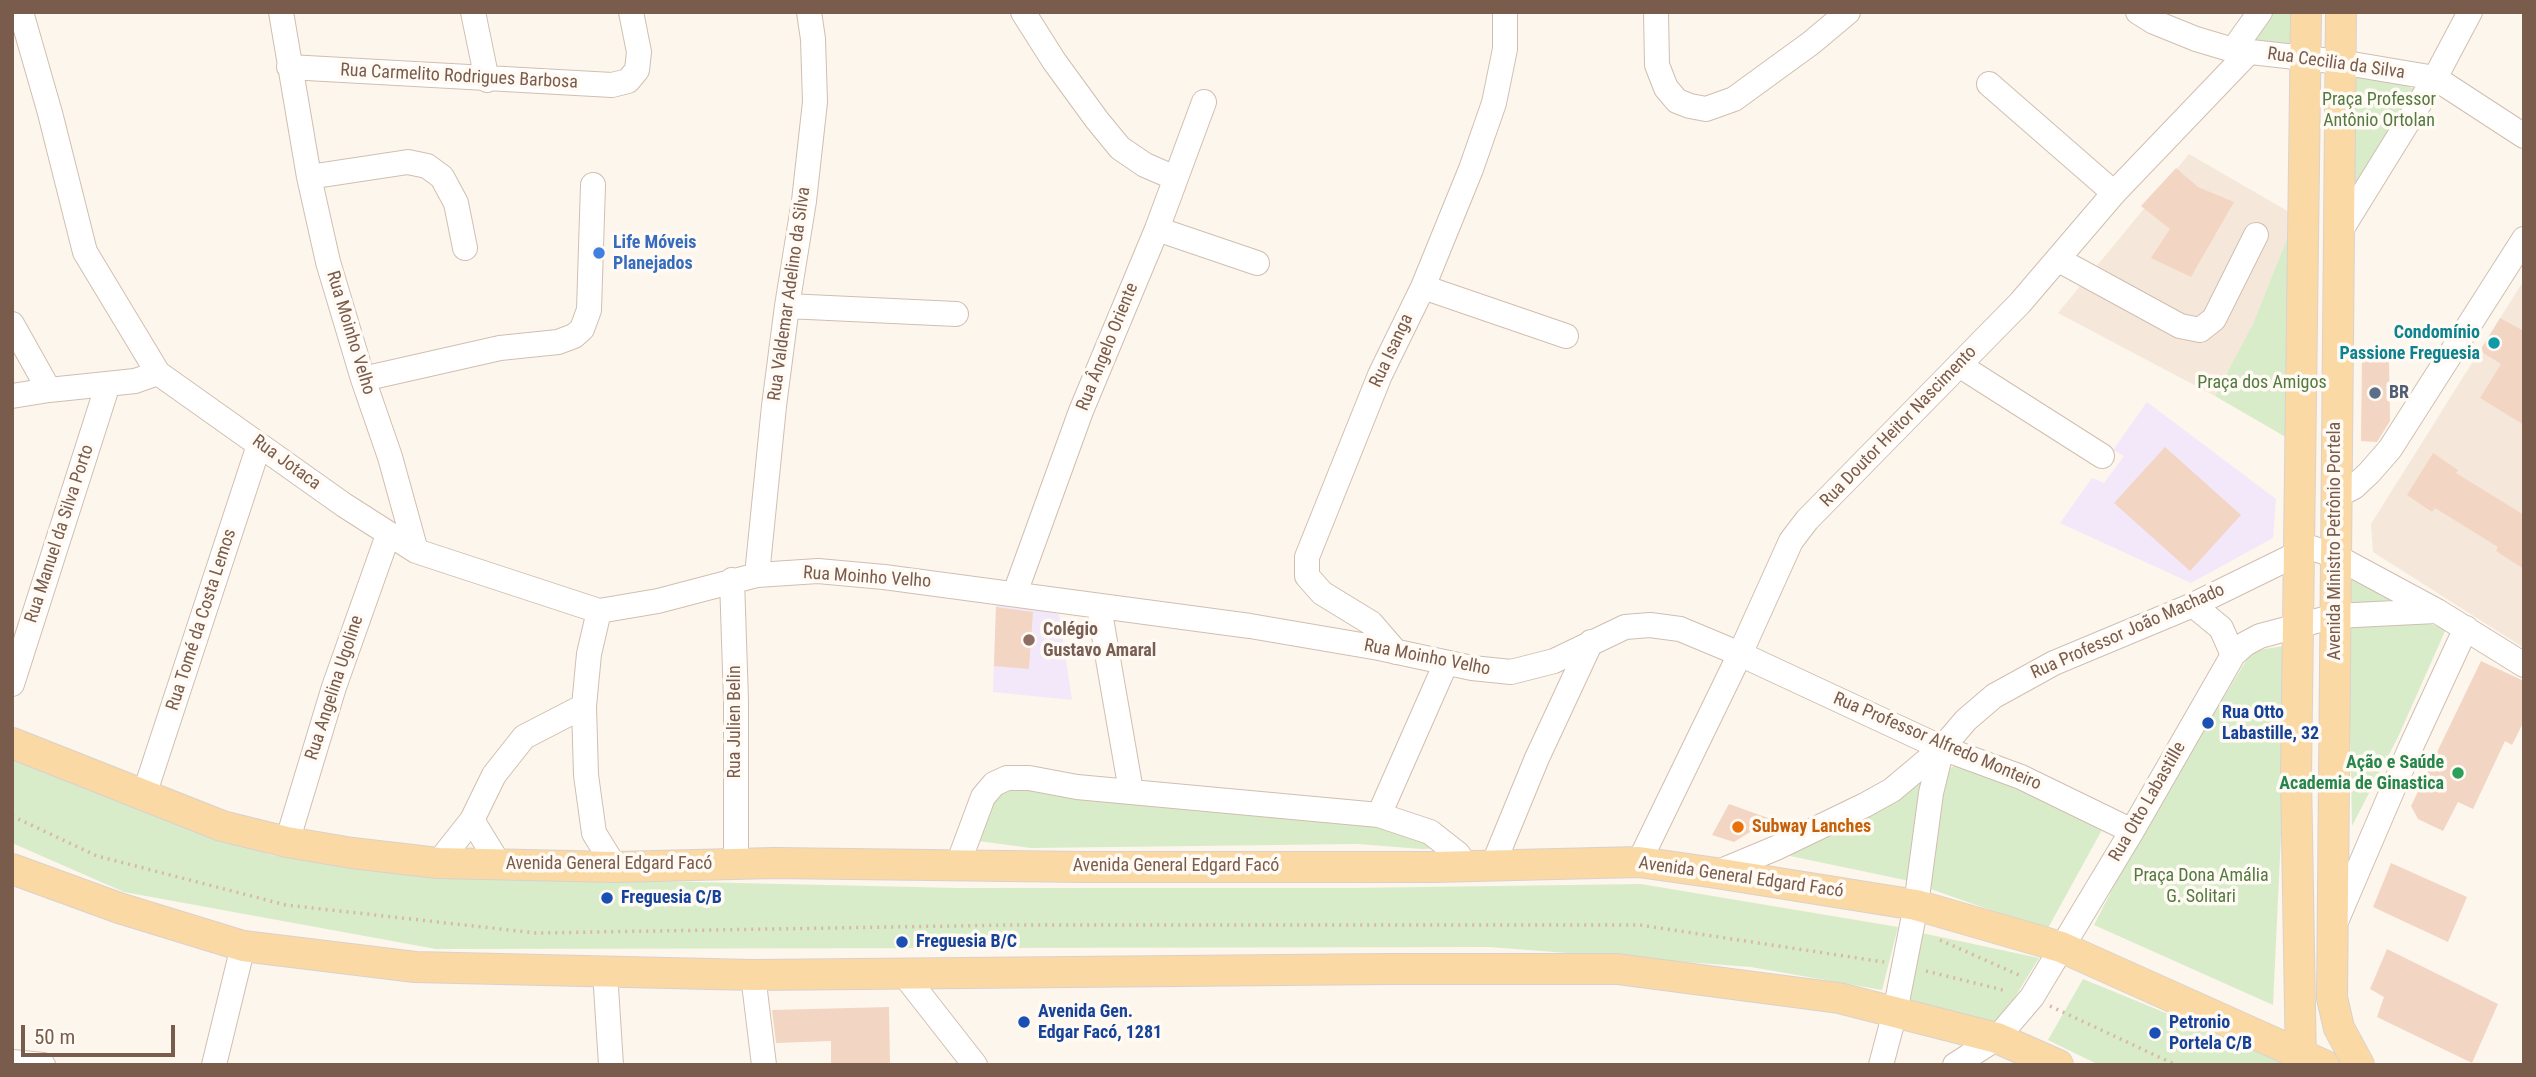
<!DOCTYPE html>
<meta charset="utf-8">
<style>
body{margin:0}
#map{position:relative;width:2536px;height:1077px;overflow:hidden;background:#fdf6ec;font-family:"Roboto Condensed",sans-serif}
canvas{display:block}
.frame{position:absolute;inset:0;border:14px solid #7a5c4d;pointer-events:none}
.scale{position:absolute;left:21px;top:1025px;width:154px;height:32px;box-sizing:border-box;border:4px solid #7a5c4d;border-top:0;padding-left:9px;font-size:21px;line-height:24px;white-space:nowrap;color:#7a5c4d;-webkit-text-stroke:5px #fffaf3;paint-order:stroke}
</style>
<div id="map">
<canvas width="2536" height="1077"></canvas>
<div class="frame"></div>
<div class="scale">50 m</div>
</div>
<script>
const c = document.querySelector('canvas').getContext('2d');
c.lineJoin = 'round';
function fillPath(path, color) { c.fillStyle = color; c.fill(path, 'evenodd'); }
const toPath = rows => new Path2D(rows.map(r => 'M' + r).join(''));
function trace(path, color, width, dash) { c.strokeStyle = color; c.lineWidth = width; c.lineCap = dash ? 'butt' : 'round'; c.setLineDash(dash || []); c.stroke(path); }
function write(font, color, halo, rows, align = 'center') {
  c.font = font + ' "Roboto Condensed",sans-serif'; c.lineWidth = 7; c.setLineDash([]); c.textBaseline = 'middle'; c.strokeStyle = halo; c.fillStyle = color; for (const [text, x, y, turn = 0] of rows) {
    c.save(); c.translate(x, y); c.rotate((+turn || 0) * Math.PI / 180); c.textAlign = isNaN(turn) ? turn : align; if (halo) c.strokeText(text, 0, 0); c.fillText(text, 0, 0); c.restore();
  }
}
fillPath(toPath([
 [2189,154,2296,216,2248,338,2215,396,2058,313],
 [2524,280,2524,648,2373,552,2371,524]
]), '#f5e8da');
fillPath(toPath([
 [2147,402,2276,499,2273,538,2191,583,2060,523,2092,478,2104,483,2124,456,2113,450],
 [996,603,1059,614,1072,700,993,692]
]), '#f3e8fa');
fillPath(toPath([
 [2266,12,2305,12,2303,48,2242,44],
 [2351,70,2423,91,2355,197],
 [2296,216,2296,443,2215,396,2253,324],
 [2346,568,2412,605,2340,608],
 [2411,618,2446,629,2398,737,2352,826,2348,627],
 [2290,645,2273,1005,2094,925,2141,833,2252,651],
 [12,757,134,807,271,855,433,876,957,888,1353,888,1641,884,1898,927,1882,990,1751,967,1489,947,436,949,124,892,12,843],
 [1966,760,2103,828,2047,930,1905,880,1776,853,1820,834],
 [996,787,1374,820,1441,848,1422,849,1358,844,1031,848,978,841],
 [1917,932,2039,958,1997,1026,1900,1000],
 [2083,979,2217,1034,2286,1065,2099,1065,2048,1040]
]), '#d8ecc9');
fillPath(toPath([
 [2176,168,2198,187,2234,202,2191,277,2151,258,2170,229,2141,206],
 [2500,318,2524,331,2524,425,2480,398,2501,364,2480,351],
 [2362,358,2389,361,2390,421,2377,442,2361,441],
 [2165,447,2241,515,2190,571,2114,503],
 [2433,453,2458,470,2456,473,2524,515,2524,569,2496,551,2498,547,2435,508,2432,512,2407,495],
 [996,607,1033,612,1029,669,994,666],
 [2481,661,2524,681,2524,721,2512,745,2505,741,2473,809,2458,802,2443,831,2418,819,2411,806],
 [1729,804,1771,819,1734,842,1712,835],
 [2391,863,2467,897,2448,942,2373,907],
 [2387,949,2498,1004,2472,1063,2377,1017,2384,997,2370,989],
 [889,1007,890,1065,831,1065,831,1041,776,1043,772,1010]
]), '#f3d5c3');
const minor = toPath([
 [21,12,50,113,85,252,158,373,344,505,416,551,599,611,658,601,757,575,818,571,884,577,1250,626,1379,648,1472,668,1511,672,1554,661,1625,627,1650,625,1680,629,1740,654,1942,748,2021,777,2132,831],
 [281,12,309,177,328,262,363,379,390,457,416,551],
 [473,12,487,80],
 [1023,12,1054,61,1097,120,1120,148,1145,165,1175,178],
 [1656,12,1657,65,1666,88,1677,101,1690,106,1706,109,1734,99,1811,43,1848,12],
 [2138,12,2154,22,2196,39,2233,50,2340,62,2435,78,2524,136],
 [2233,50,2260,12],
 [289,67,612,85,628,81,637,70,639,52,631,12],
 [1989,84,2114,193],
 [309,177,408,162,427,166,442,177,456,203,465,248],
 [1157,229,1257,263],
 [2338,235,2435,78,2470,12],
 [2059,260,2180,326,2200,330,2214,319,2256,235],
 [1423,287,1566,336],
 [787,306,956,314],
 [12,324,49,390],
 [1959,365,2102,456],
 [363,379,500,348,558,342,574,336,582,329,589,310,593,185],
 [12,396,49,390,135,381,158,373],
 [2336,496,2354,487,2369,473,2390,449,2524,239],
 [757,575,774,406,787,306,804,201,815,102,813,39,809,12],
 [732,580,736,701,736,864],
 [1015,593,1081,411,1157,229,1204,102],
 [2193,605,2221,628,2233,655],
 [1099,607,1131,791],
 [599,611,589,654,584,706,586,775,594,833,615,867],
 [1396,652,1371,623,1322,593,1307,576,1307,557,1380,375,1423,287,1471,169,1494,103,1505,49,1505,12],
 [12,684,108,384],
 [144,795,259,445],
 [1379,815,1430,832,1458,854,1465,865],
 [472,820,499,864],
 [287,842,334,687,388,535],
 [1639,862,1740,654,1791,541,1807,520,2020,303,2114,193,2248,53],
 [438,863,472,820,494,775,524,737,584,706],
 [958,864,983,797,994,784,1007,778,1029,778,1077,787,1379,815,1446,663],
 [1493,865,1537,758,1591,642],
 [1716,873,1776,848,1865,805,1892,790,1942,748,1966,720,1994,696,2054,663,2193,605,2299,553,2312,548,2335,556,2437,611,2524,665],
 [2335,924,2410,749,2466,628],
 [605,972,611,1065],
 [903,973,975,1065],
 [753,975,764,1065],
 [12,1062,43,1065],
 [214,1065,243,946],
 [1881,1065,1895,1012,1916,905,1931,793,1942,748],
 [1955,1065,1997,1038,2032,997,2132,831,2233,655,2245,644,2260,636,2335,616,2436,611]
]);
const major = toPath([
 [2341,12,2332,998,2339,1028,2359,1065],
 [12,743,222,826,287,842,352,853,438,863,615,867,774,863,1084,867,1434,867,1639,862,1716,873,1916,905,2061,947,2324,1065],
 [12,869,119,908,243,946,415,967,753,975,1389,969,1617,969,1839,998,1997,1038,2058,1065],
 [2301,1065,2296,776,2306,12]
]);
trace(minor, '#d1beb0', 26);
trace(major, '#dad1cd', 32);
trace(toPath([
 [12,816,97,856,286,905,536,933,1009,925,1640,925,1884,962],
 [1940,940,2021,976],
 [1926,971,2007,991],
 [2050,1006,2176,1065]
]), '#d9b8a5', 3.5, [2, 5]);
trace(minor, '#fff', 24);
trace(major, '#fbd9a5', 30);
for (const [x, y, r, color] of [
 [599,253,7,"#3f7fe0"],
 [2494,343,7,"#0f9aa8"],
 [2375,393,7,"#5c6f8a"],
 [1029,640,7,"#8d6e63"],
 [2208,723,7,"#1a4fb4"],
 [2458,773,7,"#2e9e5b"],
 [1738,827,7,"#e8710a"],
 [607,898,7,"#1a4fb4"],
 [902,942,7,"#1a4fb4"],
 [1024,1022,7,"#1a4fb4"],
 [2155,1033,7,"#1a4fb4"]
]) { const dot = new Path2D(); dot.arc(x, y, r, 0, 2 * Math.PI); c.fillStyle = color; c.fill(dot); trace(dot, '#fffaf3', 2.5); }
write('18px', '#7a5c4d', '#fffaf3', [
 ["Rua Cecilia da Silva",2336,64,8],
 ["Rua Carmelito Rodrigues Barbosa",459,77,3],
 ["Rua Valdemar Adelino da Silva",790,294,-82],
 ["Rua Moinho Velho",350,333,73],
 ["Rua Ângelo Oriente",1108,347,-68],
 ["Rua Isanga",1392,351,-65],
 ["Rua Doutor Heitor Nascimento",1899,427,-46],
 ["Rua Jotaca",286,463,36],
 ["Rua Manuel da Silva Porto",60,534,-72],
 ["Avenida Ministro Petrônio Portela",2335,541,-90],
 ["Rua Moinho Velho",867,578,4],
 ["Rua Tomé da Costa Lemos",202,620,-72],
 ["Rua Professor João Machado",2128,632,-24],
 ["Rua Moinho Velho",1427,658,11],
 ["Rua Angelina Ugoline",335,688,-72],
 ["Rua Julien Belin",735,722,-90],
 ["Rua Professor Alfredo Monteiro",1937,742,23],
 ["Rua Otto Labastille",2148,802,-60],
 ["Avenida General Edgard Facó",609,864],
 ["Avenida General Edgard Facó",1176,866],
 ["Avenida General Edgard Facó",1741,878,8]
]);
write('18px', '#537a41', '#fffaf3', [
 ["Praça Professor",2379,100],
 ["Antônio Ortolan",2379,121],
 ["Praça dos Amigos",2262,383],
 ["Praça Dona Amália",2201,876],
 ["G. Solitari",2201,897]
]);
write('bold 18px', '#366cbe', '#fffaf3', [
 ["Life Móveis",613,243],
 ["Planejados",613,264]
], 'left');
write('bold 18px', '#0d838f', '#fffaf3', [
 ["Condomínio",2480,333],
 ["Passione Freguesia",2480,354]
], 'right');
write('bold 18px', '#4e5e75', '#fffaf3', [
 ["BR",2389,393]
], 'left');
write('bold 18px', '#785e54', '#fffaf3', [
 ["Colégio",1043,630],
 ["Gustavo Amaral",1043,651]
], 'left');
write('bold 18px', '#164399', '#fffaf3', [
 ["Rua Otto",2222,713],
 ["Labastille, 32",2222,734],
 ["Freguesia C/B",621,898],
 ["Freguesia B/C",916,942],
 ["Avenida Gen.",1038,1012],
 ["Edgar Facó, 1281",1038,1033],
 ["Petronio",2169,1023],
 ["Portela C/B",2169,1044]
], 'left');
write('bold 18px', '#27864d', '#fffaf3', [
 ["Ação e Saúde",2444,763],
 ["Academia de Ginastica",2444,784]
], 'right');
write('bold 18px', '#c56008', '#fffaf3', [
 ["Subway Lanches",1752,827]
], 'left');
</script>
